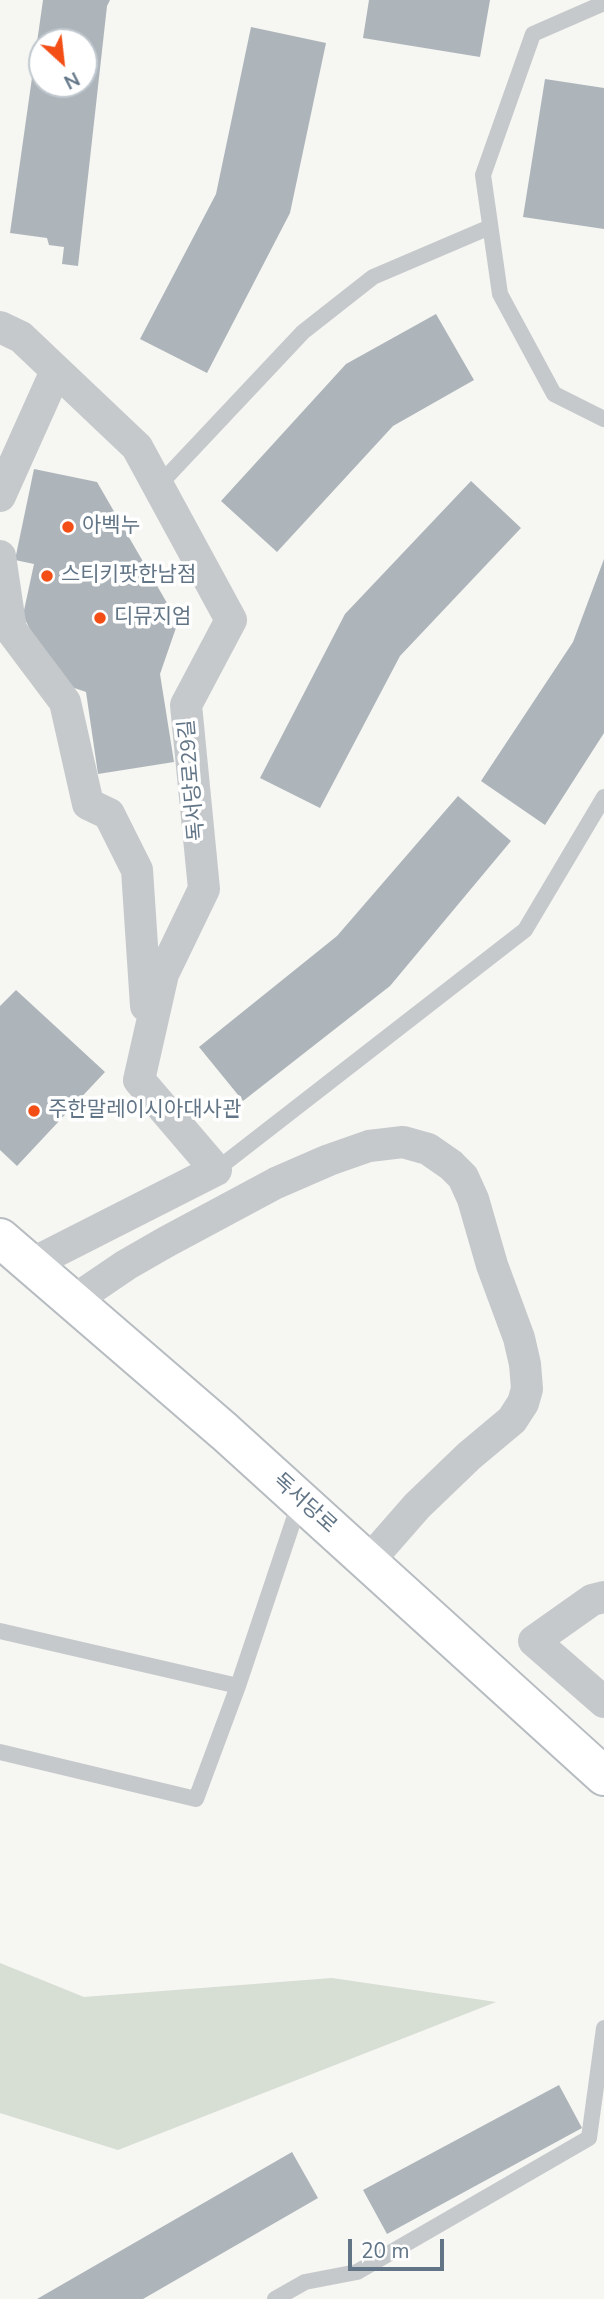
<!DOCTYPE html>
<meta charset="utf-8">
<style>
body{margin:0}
#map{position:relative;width:604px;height:2299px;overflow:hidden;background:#f6f6f2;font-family:"Nunito Sans",sans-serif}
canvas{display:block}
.north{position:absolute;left:28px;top:28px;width:70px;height:70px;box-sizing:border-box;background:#fff;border:2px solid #c0c8cf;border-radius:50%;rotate:153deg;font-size:19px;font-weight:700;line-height:28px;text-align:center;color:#627586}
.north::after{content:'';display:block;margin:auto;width:24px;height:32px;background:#f34e16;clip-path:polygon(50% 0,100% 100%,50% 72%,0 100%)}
.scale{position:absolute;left:348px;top:2239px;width:96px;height:32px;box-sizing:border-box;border:4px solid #627586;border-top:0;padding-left:9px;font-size:21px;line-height:24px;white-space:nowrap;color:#627586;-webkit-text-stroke:5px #fff;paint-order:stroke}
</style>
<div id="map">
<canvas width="604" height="2299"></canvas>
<div class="north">N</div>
<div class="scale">20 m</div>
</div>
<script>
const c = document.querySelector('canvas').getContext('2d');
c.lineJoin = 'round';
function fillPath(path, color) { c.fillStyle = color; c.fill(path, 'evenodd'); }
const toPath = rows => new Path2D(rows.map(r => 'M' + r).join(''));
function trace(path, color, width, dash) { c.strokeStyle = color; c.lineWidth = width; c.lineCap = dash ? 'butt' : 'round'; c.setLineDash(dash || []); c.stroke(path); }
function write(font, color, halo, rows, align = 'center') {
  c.font = font + ' "Nunito Sans","Noto Sans KR",sans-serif'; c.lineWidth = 7; c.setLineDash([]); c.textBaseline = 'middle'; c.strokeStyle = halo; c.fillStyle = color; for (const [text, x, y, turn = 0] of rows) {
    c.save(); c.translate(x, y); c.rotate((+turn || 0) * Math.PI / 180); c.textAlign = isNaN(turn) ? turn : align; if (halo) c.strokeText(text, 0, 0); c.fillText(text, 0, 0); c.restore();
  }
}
fillPath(toPath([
 [0,1963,84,1997,332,1978,496,2002,118,2150,0,2113]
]), '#d7ded3');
fillPath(toPath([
 [43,0,110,0,107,6,78,266,62,264,64,247,49,245,47,238,10,233],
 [42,42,84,42,84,84,42,84],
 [369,0,490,0,480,57,363,38],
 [251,27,326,43,290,213,207,373,140,339,216,194],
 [545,79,604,88,604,229,523,217],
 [436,314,474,380,393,426,277,552,221,501,346,364],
 [34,469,97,482,178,622,160,674,174,762,98,774,86,692,54,681,23,615,34,564,15,560],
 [471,481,521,528,400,656,320,808,260,778,345,614],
 [604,559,604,733,545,825,481,781,573,642],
 [458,796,511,841,390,986,243,1101,199,1047,337,936],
 [16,990,105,1072,17,1166,0,1150,0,1006],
 [559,2085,582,2128,387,2234,363,2190],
 [292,2152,318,2198,143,2299,37,2299]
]), '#adb5bb');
const secondary = toPath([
 [0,1238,225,1432,604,1776]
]);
trace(secondary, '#b7bcc1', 42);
trace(toPath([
 [604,3,533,34,483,175,500,294,554,394,604,419],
 [158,486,303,332,373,277,490,227],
 [216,1170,525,930,604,797],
 [0,1631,238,1686,196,1799,0,1752],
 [238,1686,300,1501],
 [275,2299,305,2282,357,2272,589,2138,604,2028]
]), '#c5c9cc', 16);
trace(toPath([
 [0,327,21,337,137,447,231,620,186,705,204,889,163,974,139,1080,216,1170,31,1264],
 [0,496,56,371],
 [0,556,11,630,65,702,88,804,109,814,137,870,146,1006],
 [73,1301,126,1265,166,1242,276,1183,329,1160,369,1146,403,1142,428,1149,451,1165,463,1177,473,1199,492,1265,519,1338,525,1364,527,1389,523,1403,512,1420,469,1456,417,1506,368,1562],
 [604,1597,592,1600,534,1641,604,1702]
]), '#c5c9cc', 32);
trace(secondary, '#fff', 38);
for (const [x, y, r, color] of [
 [68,527,7,"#f34e16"],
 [47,576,7,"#f34e16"],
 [100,618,7,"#f34e16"],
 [34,1111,7,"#f34e16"]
]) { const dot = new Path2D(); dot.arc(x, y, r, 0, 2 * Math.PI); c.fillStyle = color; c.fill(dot); trace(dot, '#fff', 2.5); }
write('21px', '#627586', '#fff', [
 ["아벡누",82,527],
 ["스티키팟한남점",61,576],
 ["디뮤지엄",114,618],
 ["주한말레이시아대사관",48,1111]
], 'left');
write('21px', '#627586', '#fff', [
 ["독서당로29길",193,780,-95],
 ["독서당로",304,1504,42]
]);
</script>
